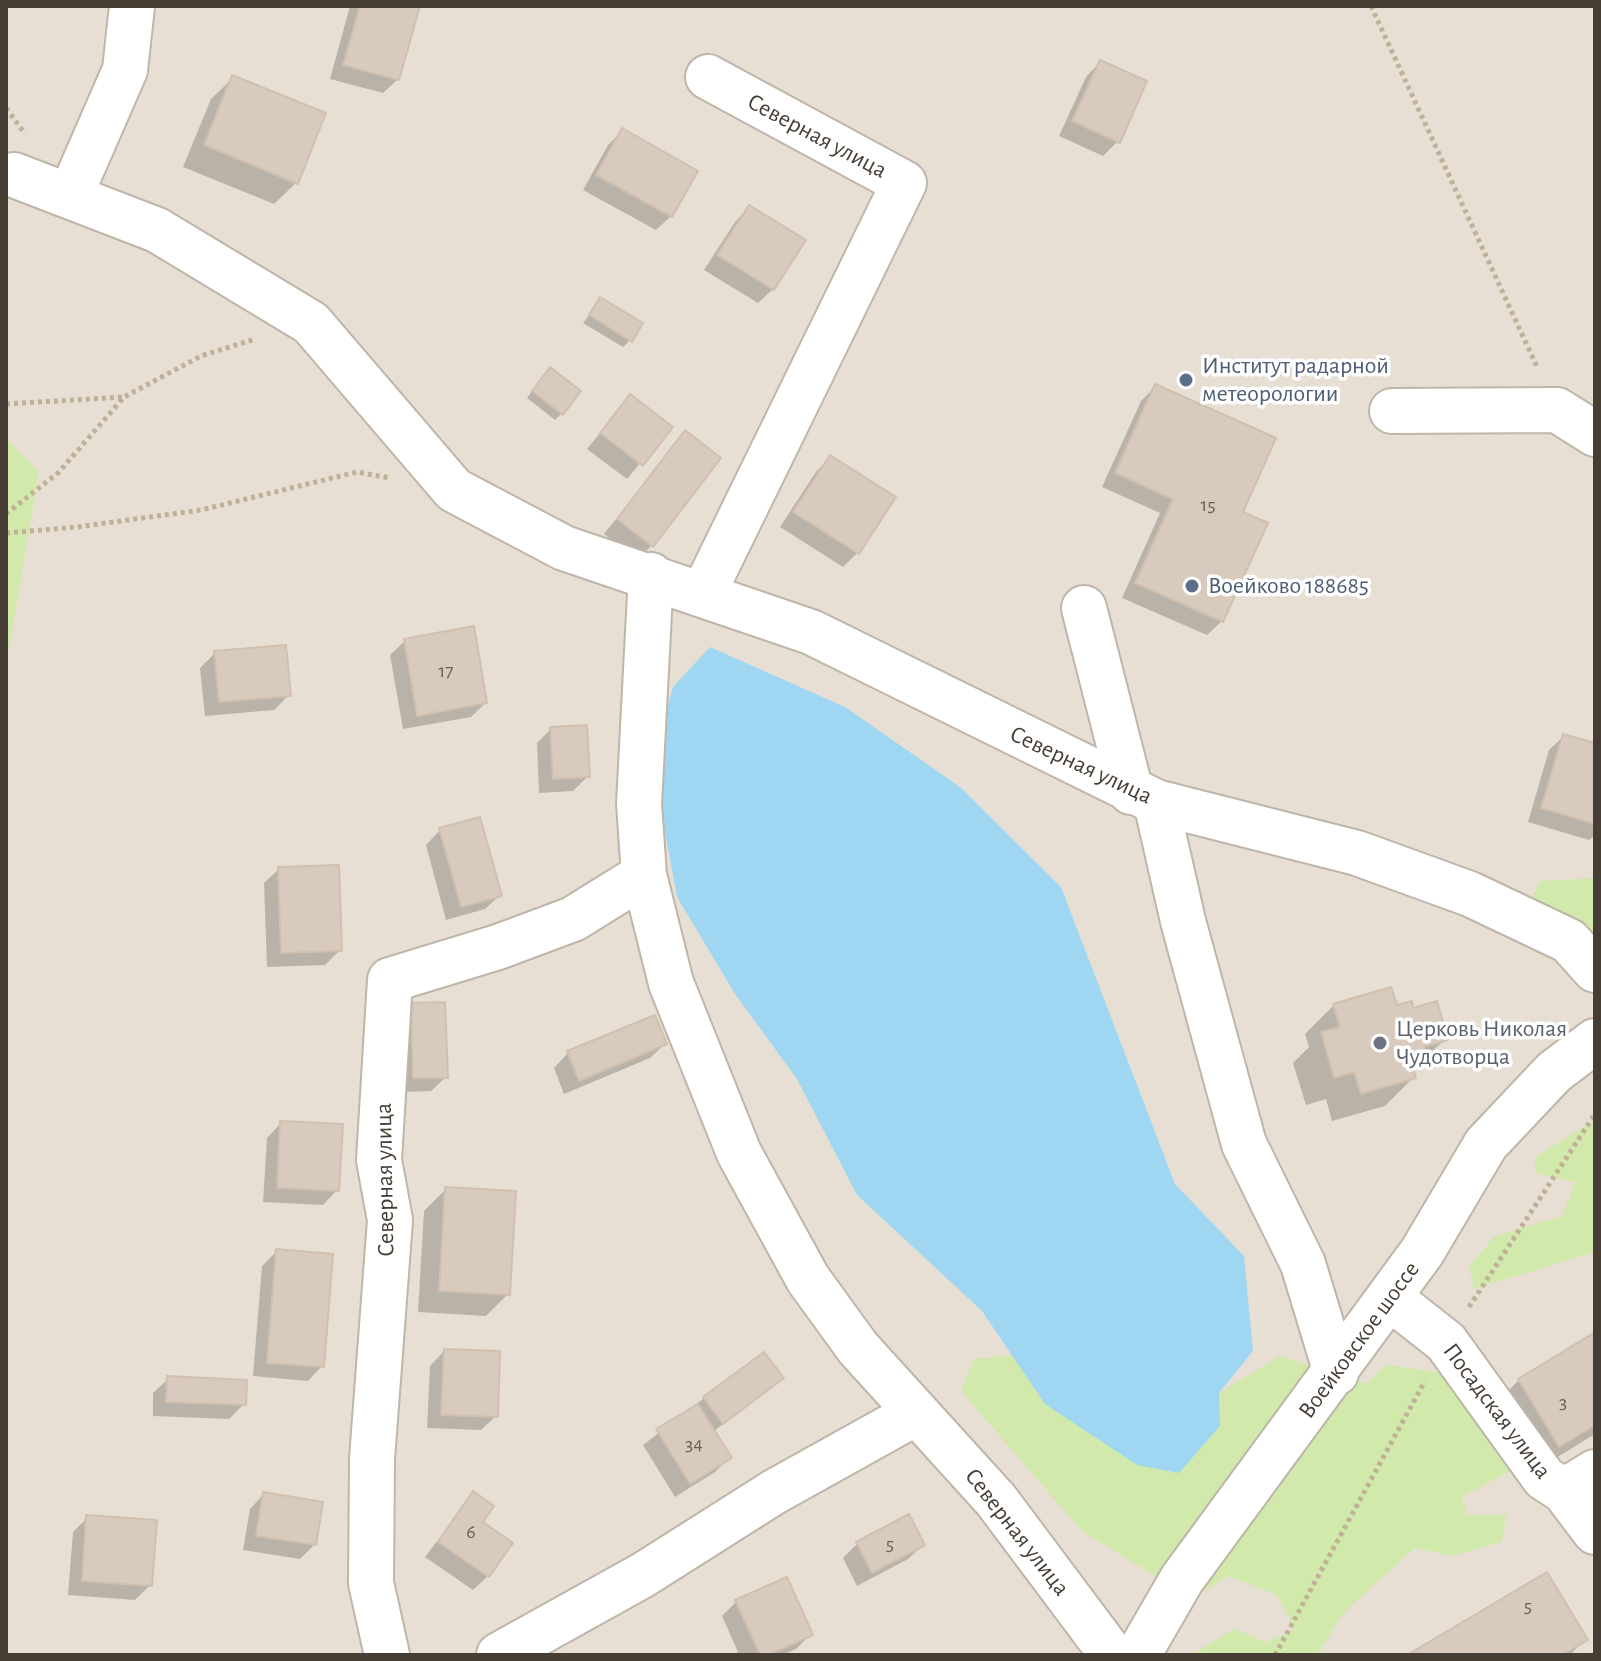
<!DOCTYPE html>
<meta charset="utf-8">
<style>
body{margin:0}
#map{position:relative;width:1601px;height:1661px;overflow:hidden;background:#f3eee5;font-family:"Alegreya Sans",sans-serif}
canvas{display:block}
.frame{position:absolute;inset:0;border:8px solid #463e35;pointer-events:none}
</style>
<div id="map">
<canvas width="1601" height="1661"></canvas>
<div class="frame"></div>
</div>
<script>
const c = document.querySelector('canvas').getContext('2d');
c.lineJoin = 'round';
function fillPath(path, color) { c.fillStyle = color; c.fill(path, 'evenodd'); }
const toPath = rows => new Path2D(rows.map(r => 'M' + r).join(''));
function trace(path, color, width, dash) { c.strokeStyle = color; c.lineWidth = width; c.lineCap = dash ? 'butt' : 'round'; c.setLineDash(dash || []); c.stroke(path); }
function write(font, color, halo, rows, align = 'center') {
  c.font = font + ' "Alegreya Sans",sans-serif'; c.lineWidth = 7; c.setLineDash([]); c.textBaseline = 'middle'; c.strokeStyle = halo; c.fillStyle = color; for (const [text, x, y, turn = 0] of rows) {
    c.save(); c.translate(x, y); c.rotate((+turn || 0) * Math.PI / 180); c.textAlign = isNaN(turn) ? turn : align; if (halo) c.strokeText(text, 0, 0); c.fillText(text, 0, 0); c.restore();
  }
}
fillPath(toPath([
 [6,6,1595,6,1595,1655,6,1655]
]), '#e7dfd3');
fillPath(toPath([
 [6,438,39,472,6,666],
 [1595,878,1595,933,1583,923,1532,898,1540,881],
 [1595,1120,1595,1252,1474,1289,1469,1266,1495,1236,1562,1216,1575,1183,1535,1173,1535,1157],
 [1012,1355,1045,1404,1220,1426,1219,1393,1280,1356,1366,1384,1386,1365,1458,1375,1510,1471,1462,1497,1467,1515,1506,1515,1502,1542,1451,1556,1415,1548,1343,1613,1317,1655,1191,1655,1234,1629,1267,1642,1295,1629,1277,1595,1228,1576,1192,1599,1082,1531,961,1391,974,1359]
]), '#d2e9ac');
fillPath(toPath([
 [710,647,845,707,960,787,1061,887,1175,1184,1244,1256,1253,1351,1219,1393,1220,1426,1179,1473,1137,1465,1045,1404,982,1311,857,1195,797,1079,735,994,677,897,652,761,673,687]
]), '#9fd7f2');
fillPath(toPath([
 [350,6,418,6,398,79,383,93,330,79],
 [1100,62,1118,141,1103,156,1059,136,1086,77],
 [233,78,296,183,274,204,183,167,211,99],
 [622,131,671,216,656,230,583,190,608,145],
 [749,207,773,289,758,303,704,270,735,222],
 [601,299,630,340,623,347,583,323],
 [543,376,562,413,555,420,527,398],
 [1156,386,1240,513,1222,621,1207,635,1122,598,1160,513,1102,487,1141,401],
 [630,397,670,427,627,479,587,449],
 [686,433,652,545,637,560,604,534],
 [830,457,893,498,857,553,843,567,780,527,816,472],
 [405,641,485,703,471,717,403,729,390,655],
 [215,653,289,695,274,710,205,716,200,668],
 [551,729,588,776,573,791,539,793,537,743],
 [1564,736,1595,745,1595,835,1589,840,1528,822,1549,750],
 [440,830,500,895,485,909,446,920,426,845],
 [279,869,340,950,325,965,267,967,264,883],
 [412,1005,446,1077,431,1091,400,1092,397,1019],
 [1334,1005,1412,1010,1446,1039,1411,1070,1414,1077,1385,1106,1332,1121,1326,1099,1306,1105,1293,1063,1309,1047,1305,1034],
 [665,1044,650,1058,564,1094,554,1068,568,1053],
 [281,1123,337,1190,323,1205,263,1202,267,1138],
 [446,1189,508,1294,486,1316,418,1312,424,1211],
 [277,1251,322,1366,308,1381,253,1376,262,1266],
 [1595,1334,1595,1434,1530,1474,1490,1409,1519,1380],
 [444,1351,496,1416,481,1430,427,1428,430,1366],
 [781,1378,713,1432,729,1458,715,1472,675,1497,643,1445,704,1398],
 [168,1379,244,1404,229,1419,153,1416,153,1393],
 [264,1494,315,1544,300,1559,243,1550,250,1509],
 [473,1494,488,1576,473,1590,425,1557],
 [87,1518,150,1585,135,1600,68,1595,73,1532],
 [857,1544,923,1545,908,1559,857,1586,843,1558],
 [736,1602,811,1634,796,1649,782,1655,732,1655,738,1652,722,1616],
 [1585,1639,1570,1655,1410,1655]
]), '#0003');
const building = toPath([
 [360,6,420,6,399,80,343,65,360,6],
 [1100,60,1147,81,1120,143,1072,121,1100,60],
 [232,75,326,113,298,184,204,145,232,75],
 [622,128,698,171,672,217,596,175,622,128],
 [749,205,806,240,774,290,717,255,749,205],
 [600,297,643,323,632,342,589,315,600,297],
 [550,367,581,391,563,415,532,391,550,367],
 [1155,384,1276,438,1243,512,1268,523,1223,622,1135,583,1173,499,1115,473,1155,384],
 [630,394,673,427,643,466,600,433,630,394],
 [685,430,721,458,653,547,617,519,685,430],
 [830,455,896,497,859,554,793,512,830,455],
 [474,626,487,703,417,716,404,639,474,626],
 [286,645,291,696,219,702,214,651,286,645],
 [587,725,590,777,553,779,550,727,587,725],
 [1563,734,1595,743,1595,824,1541,808,1563,734],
 [480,817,502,896,461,907,439,828,480,817],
 [339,865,342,951,281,953,278,867,339,865],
 [1391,987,1397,1005,1412,1001,1413,1008,1437,1001,1448,1040,1424,1047,1426,1054,1410,1059,1416,1078,1361,1094,1354,1072,1334,1078,1321,1032,1340,1027,1333,1004,1391,987],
 [445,1002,448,1078,413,1078,411,1003,445,1002],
 [655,1015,667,1044,579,1081,567,1051,655,1015],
 [280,1121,343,1124,339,1191,277,1188,280,1121],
 [445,1187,516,1191,510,1295,439,1291,445,1187],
 [276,1249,333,1254,324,1367,267,1363,276,1249],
 [1595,1332,1595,1425,1559,1447,1518,1379,1595,1332],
 [444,1349,500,1351,498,1417,441,1415,444,1349],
 [764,1352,784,1378,723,1424,703,1397,764,1352],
 [167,1376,247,1380,246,1405,166,1402,167,1376],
 [698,1404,732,1458,690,1484,656,1429,698,1404],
 [473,1491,494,1506,483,1522,513,1543,489,1577,438,1542,473,1491],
 [263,1492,323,1502,316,1545,256,1536,263,1492],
 [909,1514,925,1545,872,1573,856,1542,909,1514],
 [86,1515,157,1520,152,1586,82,1581,86,1515],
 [1547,1572,1588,1640,1562,1655,1407,1655,1547,1572],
 [787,1577,813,1635,768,1655,760,1655,735,1600,787,1577]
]);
fillPath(building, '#d8cbbd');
trace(building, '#d0c0ad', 2);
const minor = toPath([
 [14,175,157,230,311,323,454,490,564,548,811,632,1156,802,1357,853,1470,894,1569,941,1595,970],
 [70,196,125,70,132,6],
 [1392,411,1557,410,1595,434],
 [651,575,639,804,644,875,671,983,739,1153,808,1279,858,1348,996,1500,1112,1655],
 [703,594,904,183,708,77],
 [1084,608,1131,792],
 [1156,802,1183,921,1244,1144,1303,1264,1336,1373],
 [1390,1298,1446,1342,1544,1478,1564,1491,1595,1532],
 [1564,1491,1595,1472],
 [387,1655,371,1583,372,1459,390,1220,379,1160,390,980,498,947,573,919,644,875],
 [499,1655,643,1575,774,1492,916,1413],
 [1138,1655,1182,1579,1422,1252,1486,1144,1554,1072,1595,1041]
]);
trace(minor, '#bfb5a8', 48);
trace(toPath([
 [1371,6,1538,369],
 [6,108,25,134],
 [6,404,123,397],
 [6,514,59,472,124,397,201,356,255,339],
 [6,533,77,527,201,510,357,472,390,478],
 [1469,1307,1595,1114],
 [1275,1655,1425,1381]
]), '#c1b098', 5, [4, 4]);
trace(minor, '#fff', 44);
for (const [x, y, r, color] of [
 [1186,380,8,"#5c6f8a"],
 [1192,586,8,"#5c6f8a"],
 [1380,1043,8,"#6b7280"]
]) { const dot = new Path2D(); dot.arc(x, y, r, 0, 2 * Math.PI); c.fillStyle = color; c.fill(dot); trace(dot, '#fff', 3); }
write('20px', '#6a6157', null, [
 ["15",1208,505],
 ["17",446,671],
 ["3",1563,1402],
 ["34",694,1444],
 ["6",471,1532],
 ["5",890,1544],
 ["5",1528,1606]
]);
write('24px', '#463e35', '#fff', [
 ["Северная улица",817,136,28],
 ["Северная улица",1081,765,25],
 ["Северная улица",385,1180,-91],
 ["Воейковское шоссе",1359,1340,-54],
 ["Посадская улица",1497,1411,53],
 ["Северная улица",1017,1532,52]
]);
write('24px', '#4e5e75', '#fff', [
 ["Институт радарной",1202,366],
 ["метеорологии",1202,394],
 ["Воейково 188685",1208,586]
], 'left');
write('24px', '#5b616d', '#fff', [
 ["Церковь Николая",1396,1029],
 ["Чудотворца",1396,1057]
], 'left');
</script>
